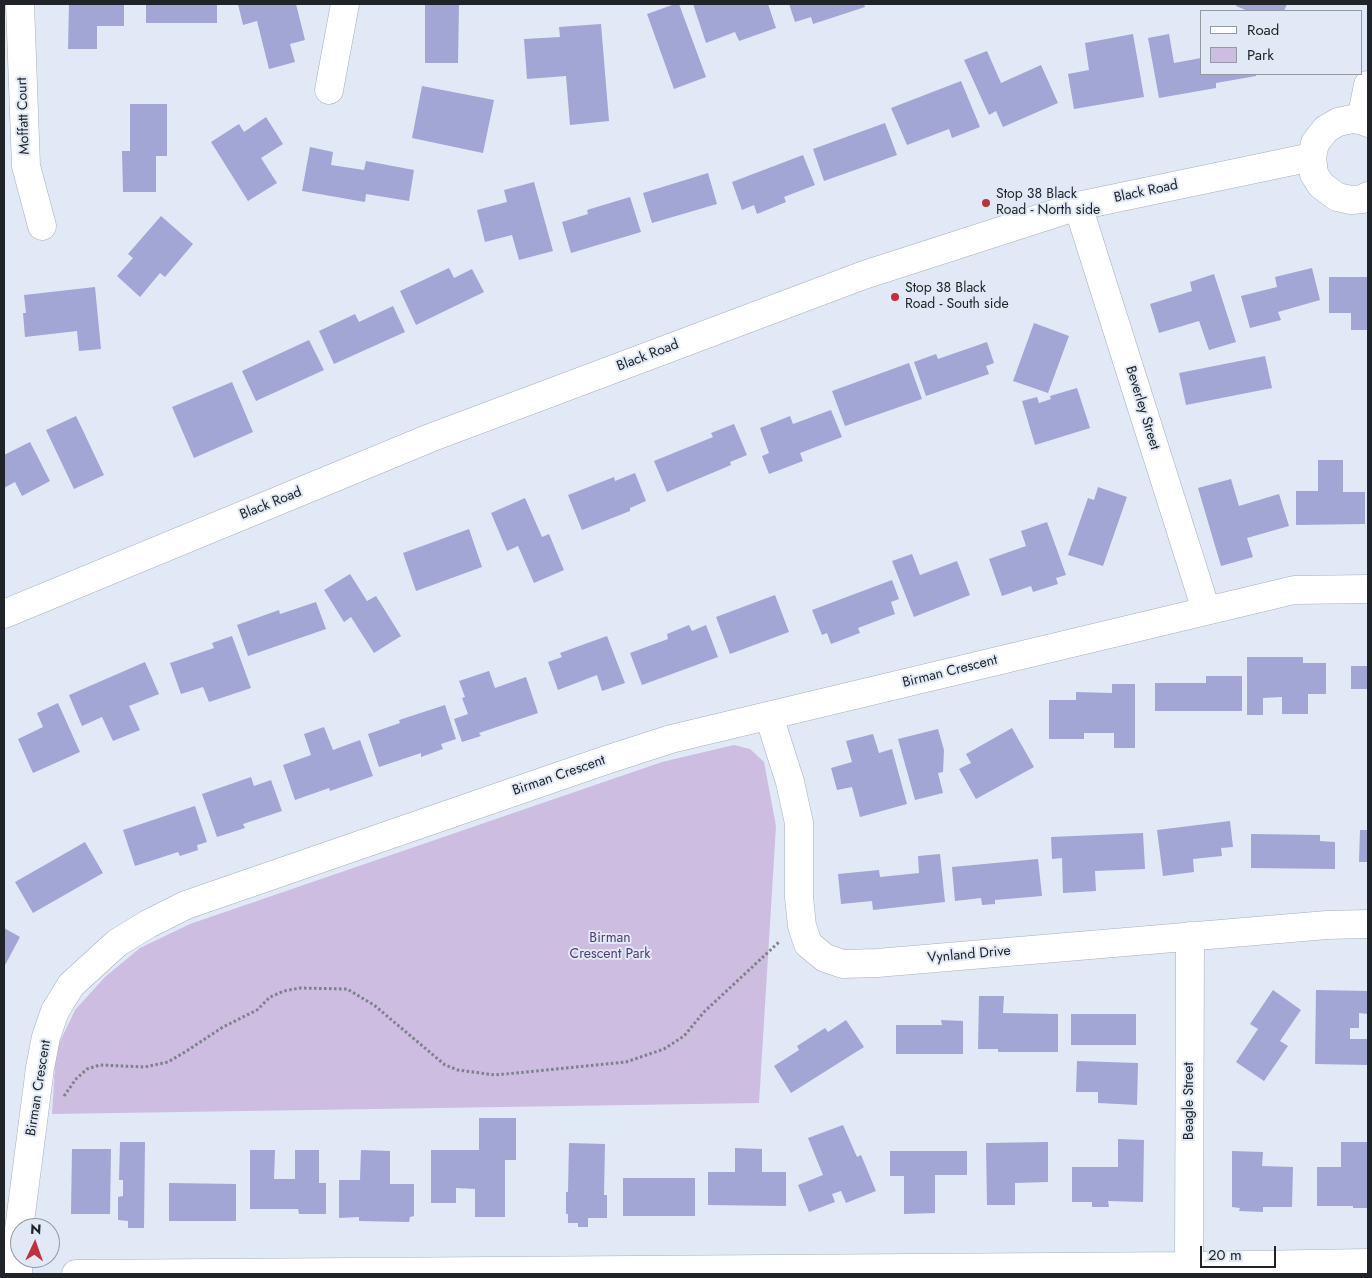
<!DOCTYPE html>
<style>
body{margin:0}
#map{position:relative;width:1372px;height:1278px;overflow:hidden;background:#e0e9f5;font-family:Jost,sans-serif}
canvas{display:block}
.frame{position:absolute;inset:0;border:5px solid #202428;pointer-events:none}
.legend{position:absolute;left:1200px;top:10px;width:162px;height:65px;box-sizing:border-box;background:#e0e9f5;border:1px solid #939aa3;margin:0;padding:6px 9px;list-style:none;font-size:15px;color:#202428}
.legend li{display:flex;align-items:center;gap:10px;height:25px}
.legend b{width:25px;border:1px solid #939aa3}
.north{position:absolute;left:10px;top:1218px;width:50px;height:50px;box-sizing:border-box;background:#e0e9f5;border:1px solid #939aa3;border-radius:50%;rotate:3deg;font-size:14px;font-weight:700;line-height:20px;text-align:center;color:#202428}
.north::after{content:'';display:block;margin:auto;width:18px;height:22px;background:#bf2f3f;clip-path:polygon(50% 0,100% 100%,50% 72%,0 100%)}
.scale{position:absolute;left:1200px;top:1246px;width:76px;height:22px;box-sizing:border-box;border:2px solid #202428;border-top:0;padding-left:6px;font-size:15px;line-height:18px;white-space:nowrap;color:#202428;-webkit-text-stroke:4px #e0e9f5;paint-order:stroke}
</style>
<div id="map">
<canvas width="1372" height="1278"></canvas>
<div class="frame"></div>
<ul class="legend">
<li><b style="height:6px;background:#fff"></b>Road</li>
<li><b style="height:14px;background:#cdbde1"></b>Park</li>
</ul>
<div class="north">N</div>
<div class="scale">20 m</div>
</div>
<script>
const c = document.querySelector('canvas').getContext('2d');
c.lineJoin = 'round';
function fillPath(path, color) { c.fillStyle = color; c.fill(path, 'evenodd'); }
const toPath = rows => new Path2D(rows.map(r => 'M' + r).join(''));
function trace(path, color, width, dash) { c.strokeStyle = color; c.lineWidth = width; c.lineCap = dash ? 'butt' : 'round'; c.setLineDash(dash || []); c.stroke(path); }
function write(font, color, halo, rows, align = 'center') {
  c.font = font + ' Jost,sans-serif'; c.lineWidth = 4; c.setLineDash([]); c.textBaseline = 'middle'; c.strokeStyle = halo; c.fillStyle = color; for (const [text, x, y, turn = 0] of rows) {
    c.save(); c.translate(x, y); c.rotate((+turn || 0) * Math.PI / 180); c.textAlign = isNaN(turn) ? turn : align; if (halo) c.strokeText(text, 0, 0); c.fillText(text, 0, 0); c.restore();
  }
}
fillPath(toPath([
 [734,745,750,749,764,762,776,826,759,1103,52,1114,56,1050,75,1010,105,977,140,948,190,924,662,762]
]), '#cdbde1');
fillPath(toPath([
 [69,4,124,4,124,26,97,26,97,49,68,49],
 [146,4,217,4,217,23,146,23],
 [238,4,296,4,305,40,290,44,295,62,269,69,257,21,243,25],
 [425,4,459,4,458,63,425,63],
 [675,4,679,4,706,77,674,89,647,14],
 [693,4,768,4,776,28,739,41,735,32,706,43],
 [789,4,864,4,865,7,813,24,811,17,795,22],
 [1237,4,1287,4,1284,11,1248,11,1236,6],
 [601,24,609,121,570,125,566,76,527,79,524,39,560,37,559,27],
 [1133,34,1144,97,1074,109,1068,74,1089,70,1085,43],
 [1169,34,1174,63,1201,58,1201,74,1256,74,1256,76,1216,83,1216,88,1159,98,1148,38],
 [987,51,1001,83,1041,65,1058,103,1003,127,996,111,989,115,964,60],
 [961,81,980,127,952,138,949,129,907,145,891,108],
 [422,86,494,100,483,153,412,138],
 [130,104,167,104,167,156,156,156,156,192,123,192,122,151,130,151],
 [266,117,283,144,261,158,277,183,248,201,211,142,239,124,244,132],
 [885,123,897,155,824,181,813,149],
 [310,147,333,152,331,165,364,170,366,161,414,170,409,201,366,194,365,202,302,191],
 [803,155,815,185,784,197,786,202,757,214,754,205,742,210,732,182],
 [708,173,717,204,652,223,643,193],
 [534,182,553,251,519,260,512,235,485,242,477,210,507,202,504,190],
 [630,197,641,232,571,253,562,222,588,214,587,210],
 [161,216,193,244,165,277,160,273,140,297,117,276,133,258,128,254],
 [449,268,454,278,472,269,484,292,416,325,400,291],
 [1312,268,1320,300,1278,312,1281,320,1250,328,1241,296,1277,287,1275,277],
 [1214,274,1236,342,1209,350,1199,321,1159,333,1150,304,1192,291,1190,282],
 [1329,277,1368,277,1368,330,1351,330,1351,313,1329,313],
 [95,287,101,349,79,351,77,331,25,337,23,313,26,313,24,295],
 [393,306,405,332,334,364,319,331,355,314,359,322],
 [1034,323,1069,336,1048,393,1013,381],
 [309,340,324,370,256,401,242,371],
 [987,342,994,363,986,366,989,374,926,396,914,362,936,354,938,359],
 [1265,356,1272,388,1186,405,1179,373],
 [909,363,922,399,845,426,832,391],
 [232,382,253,432,194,458,172,407],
 [1077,388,1090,428,1035,445,1022,401,1037,397,1039,403,1051,399,1050,396],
 [831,410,842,437,800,453,803,461,769,474,762,456,769,453,760,428,790,416,793,424],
 [76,416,104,475,74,489,46,430],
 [734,424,747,455,730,462,731,465,667,492,654,461,713,437,711,433],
 [30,442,50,481,22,496,15,482,4,488,4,455],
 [1318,460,1343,460,1343,492,1365,492,1365,524,1296,525,1296,491,1318,491],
 [635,473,646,501,630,508,630,511,582,530,568,495,614,477,615,481],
 [1231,479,1239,506,1279,494,1289,526,1247,538,1253,557,1221,566,1198,488],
 [1098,487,1127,497,1103,566,1068,555,1088,498,1094,500],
 [525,498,542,537,549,534,564,570,534,583,518,546,507,551,491,513],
 [1047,522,1066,575,1056,578,1058,584,1033,592,1031,586,1002,596,989,559,1026,546,1021,531],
 [469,529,482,567,416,591,403,553],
 [912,554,920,575,957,561,970,595,914,617,892,561],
 [350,574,367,601,376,596,401,636,374,653,351,617,344,622,324,590],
 [892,580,899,599,891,602,895,614,858,628,860,633,831,644,827,633,822,635,812,610],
 [775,595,789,632,730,654,716,617],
 [316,602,326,629,248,656,237,625,279,610,280,614],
 [689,625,692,631,706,625,718,657,642,685,630,653,668,639,667,634],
 [232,636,251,688,209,702,203,687,181,694,170,663,214,648,212,643],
 [607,636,625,683,602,691,597,675,558,690,548,662,562,657,560,653],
 [1247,657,1303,657,1303,663,1326,663,1326,694,1308,694,1308,714,1282,714,1282,697,1263,698,1263,715,1247,715],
 [145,662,159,694,129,706,140,730,113,741,102,717,82,726,69,695],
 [1351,666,1368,666,1368,689,1351,689],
 [489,671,495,688,526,677,538,713,479,733,481,736,462,742,454,719,468,714,462,698,465,697,459,681],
 [1206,676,1242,676,1242,711,1155,711,1155,683,1206,683],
 [1112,684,1135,684,1135,748,1114,748,1114,733,1084,733,1084,739,1049,739,1049,700,1076,700,1076,692,1112,693],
 [58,703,80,752,33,773,18,739,43,727,37,713],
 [445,705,456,739,441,744,443,749,421,757,421,753,379,767,368,734,400,723,399,720],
 [324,727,333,750,360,740,373,776,330,791,329,788,295,800,283,765,311,755,304,734],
 [1012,728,1034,767,976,799,959,769,971,763,966,754],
 [938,729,944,750,943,772,938,773,943,793,915,800,898,739],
 [873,734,879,753,892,749,907,804,860,817,852,787,837,790,831,768,852,762,846,741],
 [251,777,254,786,271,780,282,811,243,824,245,828,217,837,202,794],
 [195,806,207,842,197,845,198,850,180,856,178,852,135,866,123,830],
 [1230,821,1233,847,1221,848,1222,856,1193,859,1194,872,1163,876,1157,830],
 [1360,830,1368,830,1368,862,1359,862],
 [1143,833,1145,869,1095,871,1096,891,1063,893,1062,858,1052,859,1051,837],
 [1251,834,1320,835,1320,841,1335,842,1335,869,1251,868],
 [85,842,103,873,33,913,15,882],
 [940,854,945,902,873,910,872,901,841,904,838,874,879,870,880,877,919,873,918,856],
 [1038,859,1042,896,995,900,995,904,982,905,981,898,955,901,952,867],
 [4,928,20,937,4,967],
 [1273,990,1301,1010,1280,1041,1288,1046,1264,1081,1236,1062,1258,1029,1250,1024],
 [1316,990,1368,991,1368,1014,1359,1013,1359,1028,1350,1028,1350,1039,1368,1039,1368,1065,1315,1064],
 [979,996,1004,996,1003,1013,1058,1014,1058,1052,998,1052,998,1049,978,1049],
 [1071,1014,1136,1014,1136,1045,1071,1045],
 [846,1020,864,1047,791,1093,774,1066,799,1050,797,1046,825,1028,828,1032],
 [941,1020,963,1021,963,1054,896,1054,896,1025,942,1025],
 [1077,1061,1138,1063,1137,1105,1098,1103,1098,1092,1076,1092],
 [479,1118,516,1118,516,1160,505,1160,505,1217,475,1217,475,1189,456,1188,456,1203,431,1203,431,1150,479,1150],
 [843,1125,857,1157,861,1155,876,1191,846,1203,841,1191,832,1194,835,1202,809,1212,798,1185,823,1175,808,1138],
 [1118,1139,1144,1140,1143,1202,1108,1201,1109,1207,1092,1207,1092,1202,1072,1202,1072,1167,1118,1167],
 [120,1142,145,1142,144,1228,128,1228,128,1221,118,1220,118,1197,123,1196,123,1180,119,1180],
 [1048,1142,1048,1182,1015,1183,1015,1205,987,1205,986,1143],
 [1341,1142,1368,1142,1368,1208,1353,1208,1353,1206,1317,1206,1317,1167,1341,1167],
 [569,1143,605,1144,604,1195,607,1195,607,1218,588,1218,588,1227,578,1227,578,1223,568,1223,568,1214,566,1214,566,1192,568,1192],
 [735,1148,762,1149,762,1172,786,1172,786,1206,708,1205,708,1172,735,1172],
 [72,1149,111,1149,110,1214,71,1214],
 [250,1150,275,1150,274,1179,295,1179,295,1150,319,1150,319,1183,326,1183,326,1214,299,1214,298,1209,250,1209],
 [361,1150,390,1151,390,1184,414,1184,414,1216,410,1217,409,1222,359,1221,359,1217,339,1218,339,1180,360,1180],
 [890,1151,967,1151,967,1175,935,1175,935,1213,904,1214,904,1176,890,1176],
 [1232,1151,1263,1152,1262,1166,1293,1167,1292,1207,1263,1207,1263,1212,1239,1211,1240,1208,1232,1207],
 [623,1178,695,1178,695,1216,623,1216],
 [169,1183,236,1184,236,1221,169,1221]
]), '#a1a6d5');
const minor = toPath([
 [20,4,26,166,42,226],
 [329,90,345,4],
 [1361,120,1368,85],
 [1078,206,1206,610],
 [769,716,790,782,799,823,799,897,802,926,808,944,825,958,843,964,877,963,1327,925,1368,924],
 [1189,1266,1190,936],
 [18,1274,18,1237,40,1068,46,1037,55,1011,71,985,117,943,148,924,186,905,606,760,671,739,1294,590,1368,589],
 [76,1274,1189,1266,1368,1263]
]);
const secondary = toPath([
 [1368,123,1361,120,1352,119,1338,122,1326,129,1315,143,1312,157,1314,174,1321,185,1337,197,1351,200,1363,199,1368,196],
 [4,614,430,438,864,275,1078,206,1312,157]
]);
trace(minor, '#a6afbb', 29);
trace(secondary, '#a6afbb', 29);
trace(toPath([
 [64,1096,76,1079,87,1069,100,1065,145,1067,168,1062,185,1052,223,1027,257,1010,270,997,284,991,300,988,347,989,374,1005,445,1065,458,1070,495,1075,626,1062,664,1049,684,1036,704,1012,779,942]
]), '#7b8289', 3, [2.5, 2.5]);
trace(minor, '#fff', 28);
trace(secondary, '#fff', 28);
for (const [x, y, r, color] of [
 [986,203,5,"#bf2f3f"],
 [895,297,5,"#bf2f3f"]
]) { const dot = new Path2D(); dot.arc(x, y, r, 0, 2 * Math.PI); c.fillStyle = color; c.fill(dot); trace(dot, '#e0e9f5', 2); }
write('14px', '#202428', '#e0e9f5', [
 ["Moffatt Court",24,116,-92],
 ["Black Road",1146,192,-12],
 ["Black Road",648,356,-21],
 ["Beverley Street",1142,408,73],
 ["Black Road",271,504,-22],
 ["Birman Crescent",950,672,-14],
 ["Birman Crescent",559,776,-19],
 ["Vynland Drive",969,955,-5],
 ["Birman Crescent",39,1088,-81],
 ["Beagle Street",1190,1101,-90]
]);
write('14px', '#202428', '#e0e9f5', [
 ["Stop 38 Black",996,195],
 ["Road - North side",996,211],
 ["Stop 38 Black",905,289],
 ["Road - South side",905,305]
], 'left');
write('14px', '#553972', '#e0e9f5', [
 ["Birman",610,939],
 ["Crescent Park",610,955]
]);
</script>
